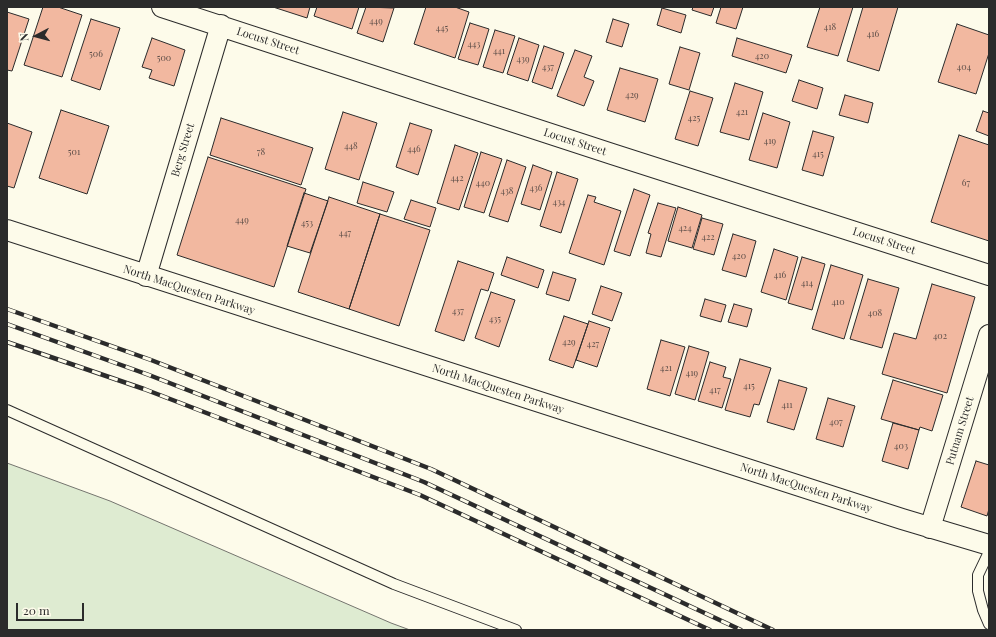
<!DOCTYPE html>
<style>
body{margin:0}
#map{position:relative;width:996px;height:637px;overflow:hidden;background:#fdfbea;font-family:"Playfair Display",serif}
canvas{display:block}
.frame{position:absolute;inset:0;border:8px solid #2b2b2b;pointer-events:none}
.north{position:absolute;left:16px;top:16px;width:40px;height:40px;-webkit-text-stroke:3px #fdfbea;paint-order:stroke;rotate:264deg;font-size:11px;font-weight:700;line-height:16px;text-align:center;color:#2b2b2b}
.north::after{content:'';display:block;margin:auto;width:14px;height:18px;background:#2b2b2b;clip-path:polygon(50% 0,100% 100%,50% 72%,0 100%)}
.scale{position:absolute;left:16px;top:603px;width:68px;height:18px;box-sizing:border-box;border:2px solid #2b2b2b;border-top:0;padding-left:5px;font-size:12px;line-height:14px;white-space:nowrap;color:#2b2b2b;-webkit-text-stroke:3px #fdfbea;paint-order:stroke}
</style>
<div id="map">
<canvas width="996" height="637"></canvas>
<div class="frame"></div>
<div class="north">N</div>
<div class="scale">20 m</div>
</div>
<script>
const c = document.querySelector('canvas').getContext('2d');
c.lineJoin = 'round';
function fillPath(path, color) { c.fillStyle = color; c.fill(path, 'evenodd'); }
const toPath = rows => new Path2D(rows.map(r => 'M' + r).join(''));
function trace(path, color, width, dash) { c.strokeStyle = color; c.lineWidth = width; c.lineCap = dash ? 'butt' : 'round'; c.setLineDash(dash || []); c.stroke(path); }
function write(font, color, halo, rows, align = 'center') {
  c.font = font + ' "Playfair Display",serif'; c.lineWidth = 3; c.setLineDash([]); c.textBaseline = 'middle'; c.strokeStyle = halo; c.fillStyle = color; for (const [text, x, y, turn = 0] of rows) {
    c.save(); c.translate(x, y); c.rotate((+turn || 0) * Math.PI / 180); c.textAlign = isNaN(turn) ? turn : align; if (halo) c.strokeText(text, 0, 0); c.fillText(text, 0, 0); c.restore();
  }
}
const green = toPath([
 [7,463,110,501,391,623,410,630,7,630,7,463]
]);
fillPath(green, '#deebd1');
trace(green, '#74746e', 1);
const building = toPath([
 [43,7,58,7,82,15,62,77,24,65,43,7],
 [273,7,310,7,307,18,273,7],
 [317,7,359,7,352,29,314,16,317,7],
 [366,7,394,8,383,42,357,33,366,7],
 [426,7,455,7,469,12,455,58,414,44,426,7],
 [693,7,714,7,711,16,692,10,693,7],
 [721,7,743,7,736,29,716,23,721,7],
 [820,7,853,7,838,56,807,47,820,7],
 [863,7,898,7,879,71,847,61,863,7],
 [662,8,686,15,681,33,657,25,662,8],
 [7,12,29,19,12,71,7,70,7,12],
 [91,19,120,28,100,90,71,80,91,19],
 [613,19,629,24,622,47,606,42,613,19],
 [470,23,489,29,478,65,458,59,470,23],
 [957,24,989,35,989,53,976,94,938,82,957,24],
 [495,30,515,36,503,73,483,67,495,30],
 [152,38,185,50,174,86,149,78,152,70,142,67,152,38],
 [519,38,539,45,528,81,507,74,519,38],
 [737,38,792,55,786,73,732,56,737,38],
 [544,46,564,53,552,89,532,82,544,46],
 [680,47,700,53,689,90,669,84,680,47],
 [575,50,592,56,584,77,594,81,584,106,557,96,575,50],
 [620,68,658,79,645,122,607,110,620,68],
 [799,80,823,88,817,109,792,101,799,80],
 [735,83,763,92,749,140,720,132,735,83],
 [690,91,713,98,698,146,675,139,690,91],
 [845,95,873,103,868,123,839,115,845,95],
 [61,110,109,126,87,194,39,178,61,110],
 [983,111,989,113,989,136,976,131,983,111],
 [343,112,377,123,359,180,325,169,343,112],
 [763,113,790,122,777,168,749,160,763,113],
 [221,118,313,148,301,185,210,155,221,118],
 [7,123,32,132,14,188,7,186,7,123],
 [410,123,432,130,418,175,396,167,410,123],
 [813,131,834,137,823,176,802,170,813,131],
 [959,135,989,145,989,241,931,222,959,135],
 [455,145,478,153,459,210,437,203,455,145],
 [481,152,502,159,484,213,464,207,481,152],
 [208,157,306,189,274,287,177,255,208,157],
 [507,160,526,167,508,222,489,216,507,160],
 [533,165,552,172,540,210,521,204,533,165],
 [557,172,578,179,561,233,540,226,557,172],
 [363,182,394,192,387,212,357,203,363,182],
 [634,189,650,195,630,256,614,251,634,189],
 [304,193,328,201,310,253,287,246,304,193],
 [588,195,596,197,594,202,621,211,604,265,569,253,588,195],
 [329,197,380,214,349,309,298,292,329,197],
 [411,200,436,208,430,227,404,219,411,200],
 [658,203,676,208,661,257,646,253,651,234,648,233,658,203],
 [678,207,702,215,692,248,668,241,678,207],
 [380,214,430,230,399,326,349,309,380,214],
 [702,218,723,224,714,255,693,249,702,218],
 [733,234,756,241,746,277,722,270,733,234],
 [774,249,798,257,786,300,761,292,774,249],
 [507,257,544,270,538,288,501,275,507,257],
 [802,257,825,264,812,310,788,303,802,257],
 [458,261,494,273,488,291,481,289,464,341,435,331,458,261],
 [831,265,863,275,844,339,812,329,831,265],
 [553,272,576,279,569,301,546,294,553,272],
 [868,279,899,288,882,348,850,339,868,279],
 [932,284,975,297,947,393,882,374,894,333,916,339,932,284],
 [601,286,622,293,612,321,592,314,601,286],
 [491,292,515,300,499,347,475,338,491,292],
 [705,299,726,305,721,322,700,316,705,299],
 [734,304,752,309,747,327,728,322,734,304],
 [564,316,588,324,573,368,549,360,564,316],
 [589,321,610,328,597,367,576,360,589,321],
 [661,340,685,347,670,396,647,389,661,340],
 [689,346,709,352,695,400,675,394,689,346],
 [740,359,771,368,759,405,754,404,750,417,725,410,740,359],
 [710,362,726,367,723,377,731,379,722,408,698,401,710,362],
 [779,380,807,388,794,430,767,422,779,380],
 [893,380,943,395,932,431,920,427,919,430,881,419,893,380],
 [828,398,855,406,843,447,816,439,828,398],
 [893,423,919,430,908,469,882,461,893,423],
 [976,461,989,465,989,509,987,516,961,507,976,461]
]);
fillPath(building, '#f2b8a0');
trace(building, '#2b2b2b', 1);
const service = toPath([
 [7,410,394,584,516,630],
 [989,552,978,575,978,591,983,610,989,624]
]);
const minor = toPath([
 [162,7,612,154,989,275],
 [7,230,902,519,989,545],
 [146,276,221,25],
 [930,528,989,335]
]);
trace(service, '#2b2b2b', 12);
trace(minor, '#2b2b2b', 22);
trace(service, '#fdfbea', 10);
trace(minor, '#fdfbea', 20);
const rail = toPath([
 [7,309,151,360,431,469,773,630],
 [7,324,149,375,424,482,741,630],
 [7,342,144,389,420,495,710,630]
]);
trace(rail, '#2b2b2b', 4.5);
trace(rail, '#fdfbea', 3, [9]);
write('9px', '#5d4e48', null, [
 ["449",376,21],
 ["418",830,27],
 ["445",442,28],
 ["416",873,34],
 ["443",474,44],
 ["441",499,51],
 ["506",96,54],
 ["420",762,56],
 ["500",164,58],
 ["439",523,59],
 ["437",548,67],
 ["404",964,67],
 ["429",632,95],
 ["421",742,112],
 ["425",694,118],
 ["419",770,141],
 ["448",351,146],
 ["446",414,149],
 ["501",74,152],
 ["78",261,152],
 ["415",818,154],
 ["442",457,178],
 ["440",483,183],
 ["67",966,183],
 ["436",536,188],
 ["438",507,191],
 ["434",559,202],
 ["449",242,220],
 ["453",307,223],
 ["424",685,228],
 ["447",345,233],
 ["422",708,237],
 ["420",739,256],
 ["416",780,275],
 ["414",807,283],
 ["410",838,302],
 ["437",458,311],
 ["408",875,313],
 ["435",495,319],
 ["402",940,336],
 ["429",569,342],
 ["427",593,344],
 ["421",666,368],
 ["419",692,373],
 ["415",749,386],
 ["417",715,390],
 ["411",787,405],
 ["407",836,422],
 ["403",901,446]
]);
write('11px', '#2b2b2b', '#fdfbea', [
 ["Locust Street",268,41,18],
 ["Locust Street",575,142,18],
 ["Berg Street",183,150,-73],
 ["Locust Street",884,241,18],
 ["North MacQuesten Parkway",189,290,18],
 ["North MacQuesten Parkway",498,389,18],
 ["Putnam Street",960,431,-73],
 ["North MacQuesten Parkway",806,488,18]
]);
</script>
